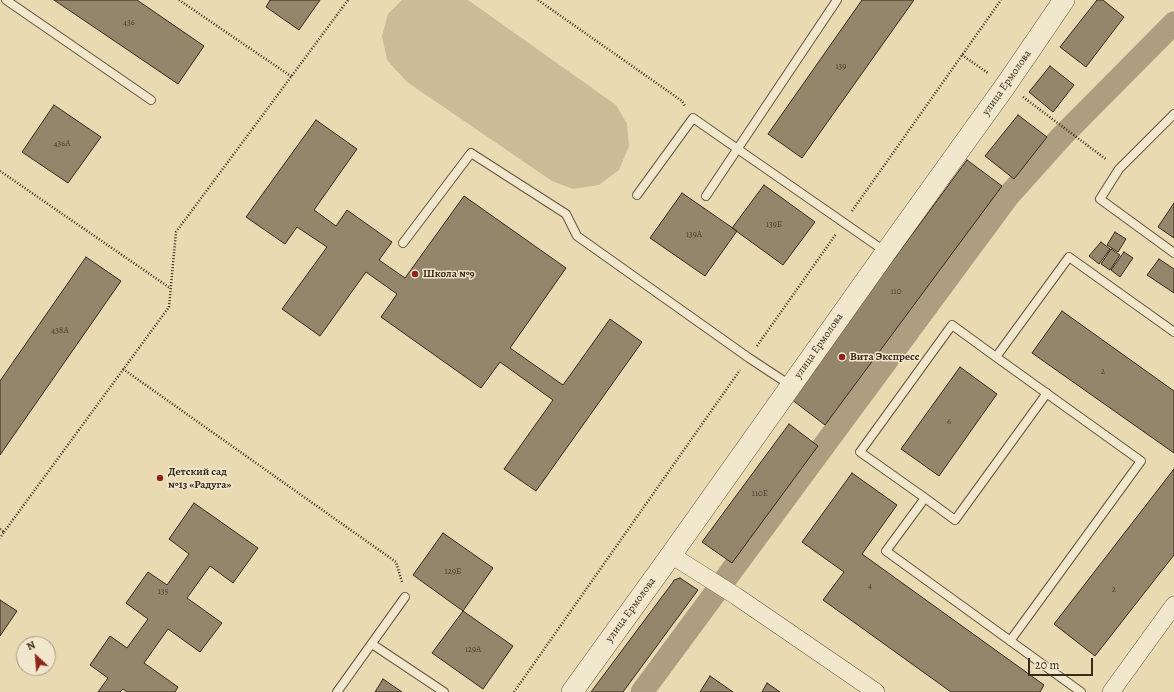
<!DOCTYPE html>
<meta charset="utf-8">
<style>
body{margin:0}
#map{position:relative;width:1174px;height:692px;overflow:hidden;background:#e9dab1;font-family:Alegreya,serif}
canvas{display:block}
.north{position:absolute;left:16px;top:636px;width:40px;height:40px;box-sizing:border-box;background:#f1e7cc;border:1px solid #a79b86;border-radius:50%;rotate:334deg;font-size:11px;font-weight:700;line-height:16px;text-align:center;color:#382a1d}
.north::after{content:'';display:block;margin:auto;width:14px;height:18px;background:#8f2418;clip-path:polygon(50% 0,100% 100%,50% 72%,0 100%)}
.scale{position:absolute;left:1028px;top:658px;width:65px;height:18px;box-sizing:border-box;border:2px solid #382a1d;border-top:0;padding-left:5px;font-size:12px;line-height:14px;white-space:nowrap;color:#382a1d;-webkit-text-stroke:3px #f1e7cc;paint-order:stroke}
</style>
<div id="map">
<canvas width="1174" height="692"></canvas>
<div class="north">N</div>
<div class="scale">20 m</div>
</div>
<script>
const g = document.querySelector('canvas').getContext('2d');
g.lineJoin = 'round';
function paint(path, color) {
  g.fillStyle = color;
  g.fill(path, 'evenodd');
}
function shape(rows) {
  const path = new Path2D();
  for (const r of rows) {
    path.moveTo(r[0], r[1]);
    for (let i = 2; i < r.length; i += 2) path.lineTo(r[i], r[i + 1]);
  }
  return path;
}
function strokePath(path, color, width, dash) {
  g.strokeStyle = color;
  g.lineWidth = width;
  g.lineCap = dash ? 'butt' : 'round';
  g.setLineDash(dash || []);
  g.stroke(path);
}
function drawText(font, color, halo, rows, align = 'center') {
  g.font = font + ' Alegreya,serif';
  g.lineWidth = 3;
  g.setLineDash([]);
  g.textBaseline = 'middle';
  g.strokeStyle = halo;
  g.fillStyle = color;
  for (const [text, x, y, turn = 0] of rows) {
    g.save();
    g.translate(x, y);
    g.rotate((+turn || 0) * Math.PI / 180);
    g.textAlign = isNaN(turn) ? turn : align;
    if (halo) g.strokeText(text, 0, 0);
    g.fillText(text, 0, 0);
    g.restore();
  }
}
const green = shape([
 [402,0,468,0,616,105,627,124,629,146,619,170,599,185,573,189,552,181,407,82,387,60,382,36,388,14]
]);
const canal = shape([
 [642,692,1009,195,1062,136,1174,23]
]);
const building = shape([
 [54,0,137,0,204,46,178,84,54,0],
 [270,0,320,0,299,30,266,7,270,0],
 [862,0,914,0,802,158,768,134,862,0],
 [1097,0,1103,0,1124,17,1086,67,1060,47,1097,0],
 [1050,66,1074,85,1053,112,1029,92,1050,66],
 [54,105,101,137,68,183,22,152,54,105],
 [1018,115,1047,137,1014,179,985,156,1018,115],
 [316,120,357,149,314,210,336,226,347,210,392,242,379,260,405,278,464,196,566,268,510,348,563,385,610,319,642,342,536,491,504,469,553,400,500,362,481,388,381,317,397,294,366,272,320,336,282,309,327,247,297,227,285,244,246,217,316,120],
 [967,160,1002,186,825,425,791,399,967,160],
 [764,185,815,222,783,265,732,228,764,185],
 [682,193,737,231,705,276,650,238,682,193],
 [1174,203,1174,238,1158,227,1174,203],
 [1115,232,1126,239,1118,252,1107,245,1115,232],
 [1101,242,1110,249,1099,264,1089,256,1101,242],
 [1111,249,1120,255,1110,270,1101,264,1111,249],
 [1124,252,1133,258,1120,277,1111,270,1124,252],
 [86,257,121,281,0,455,0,381,86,257],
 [1159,259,1174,269,1174,293,1147,275,1159,259],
 [1062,311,1174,391,1174,453,1032,353,1062,311],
 [960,367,997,394,939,476,901,449,960,367],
 [789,424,818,446,732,563,702,542,789,424],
 [1174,469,1174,555,1095,656,1054,624,1174,469],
 [852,473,897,505,862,554,1044,685,1040,692,951,692,823,600,844,572,802,542,852,473],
 [194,503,258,548,233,583,210,566,187,598,222,623,200,652,168,629,144,663,178,687,175,692,127,692,123,689,120,692,98,692,108,678,90,665,110,636,127,648,148,619,126,603,148,572,167,585,189,554,169,539,194,503],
 [443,533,493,568,463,611,413,575,443,533],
 [680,578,698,590,623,692,591,692,673,582,674,580,680,578],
 [0,600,17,611,0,636,0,600],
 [463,611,513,646,483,689,432,653,463,611],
 [710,676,733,692,700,692,710,676],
 [383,679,402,692,375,692,383,679],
 [767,683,780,692,762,692,767,683]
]);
const path = shape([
 [179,0,292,77],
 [538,0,682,101,685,106],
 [962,55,988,73],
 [1023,97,1107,160],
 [0,171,170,288],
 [852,211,1001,0],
 [757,346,836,234],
 [123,369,396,562,402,582],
 [0,529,4,532,0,538],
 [4,532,169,307,176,232,348,0],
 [514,692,740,370]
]);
const service = shape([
 [6,0,151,100],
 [1174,114,1119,169,1100,199,1174,253],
 [637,195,693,118,886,252],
 [706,196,837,0],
 [403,243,471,153,566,214,577,236,749,358,790,385],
 [996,357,952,325,860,452,925,498,886,551,1081,692],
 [925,498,955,520,1047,393],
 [1010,641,1141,461,996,357,1069,257,1174,332],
 [372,644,444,692],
 [337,692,405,597]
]);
const minor = shape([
 [671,555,736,596,876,692],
 [1111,692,1174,605]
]);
const tertiary = shape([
 [572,692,671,555,886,252,1006,85,1064,0]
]);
const markers = [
 [415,274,4,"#8f2418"],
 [842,357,4,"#8f2418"],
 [160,478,4,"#8f2418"]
];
const numberNames = [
 ["436",129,23],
 ["139",841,67],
 ["436А",62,144],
 ["139Б",774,225],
 ["139А",694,235],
 ["110",896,292],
 ["438А",60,331],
 ["2",1103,372],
 ["6",949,422],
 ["110Е",760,494],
 ["129Б",453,572],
 ["4",870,586],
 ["2",1114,590],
 ["135",163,592],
 ["129А",473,650]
];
const streetNames = [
 ["улица Ермолова",1007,83,-55],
 ["улица Ермолова",819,346,-55],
 ["улица Ермолова",631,610,-54]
];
const poiNames = [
 ["Школа №9",423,274],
 ["Вита Экспресс",850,357],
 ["Детский сад",168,472],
 ["№13 «Радуга»",168,485]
];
paint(green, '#cbbc98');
strokePath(canal, '#ad9e7f', 23);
paint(building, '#94866a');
strokePath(building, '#382a1d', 1);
strokePath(service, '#645642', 10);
strokePath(minor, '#645642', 18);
strokePath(tertiary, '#645642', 22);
strokePath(path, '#382a1d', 2.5, [1, 2]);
strokePath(service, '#f1e7cc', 8);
strokePath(minor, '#f1e7cc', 17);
strokePath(tertiary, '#f1e7cc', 21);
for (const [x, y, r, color] of markers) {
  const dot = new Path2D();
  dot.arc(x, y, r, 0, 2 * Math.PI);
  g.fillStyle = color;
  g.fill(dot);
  strokePath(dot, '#f1e7cc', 1.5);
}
drawText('9px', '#4f4130', null, numberNames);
drawText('11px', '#382a1d', '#f1e7cc', streetNames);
drawText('bold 11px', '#382a1d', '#f1e7cc', poiNames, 'left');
</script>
